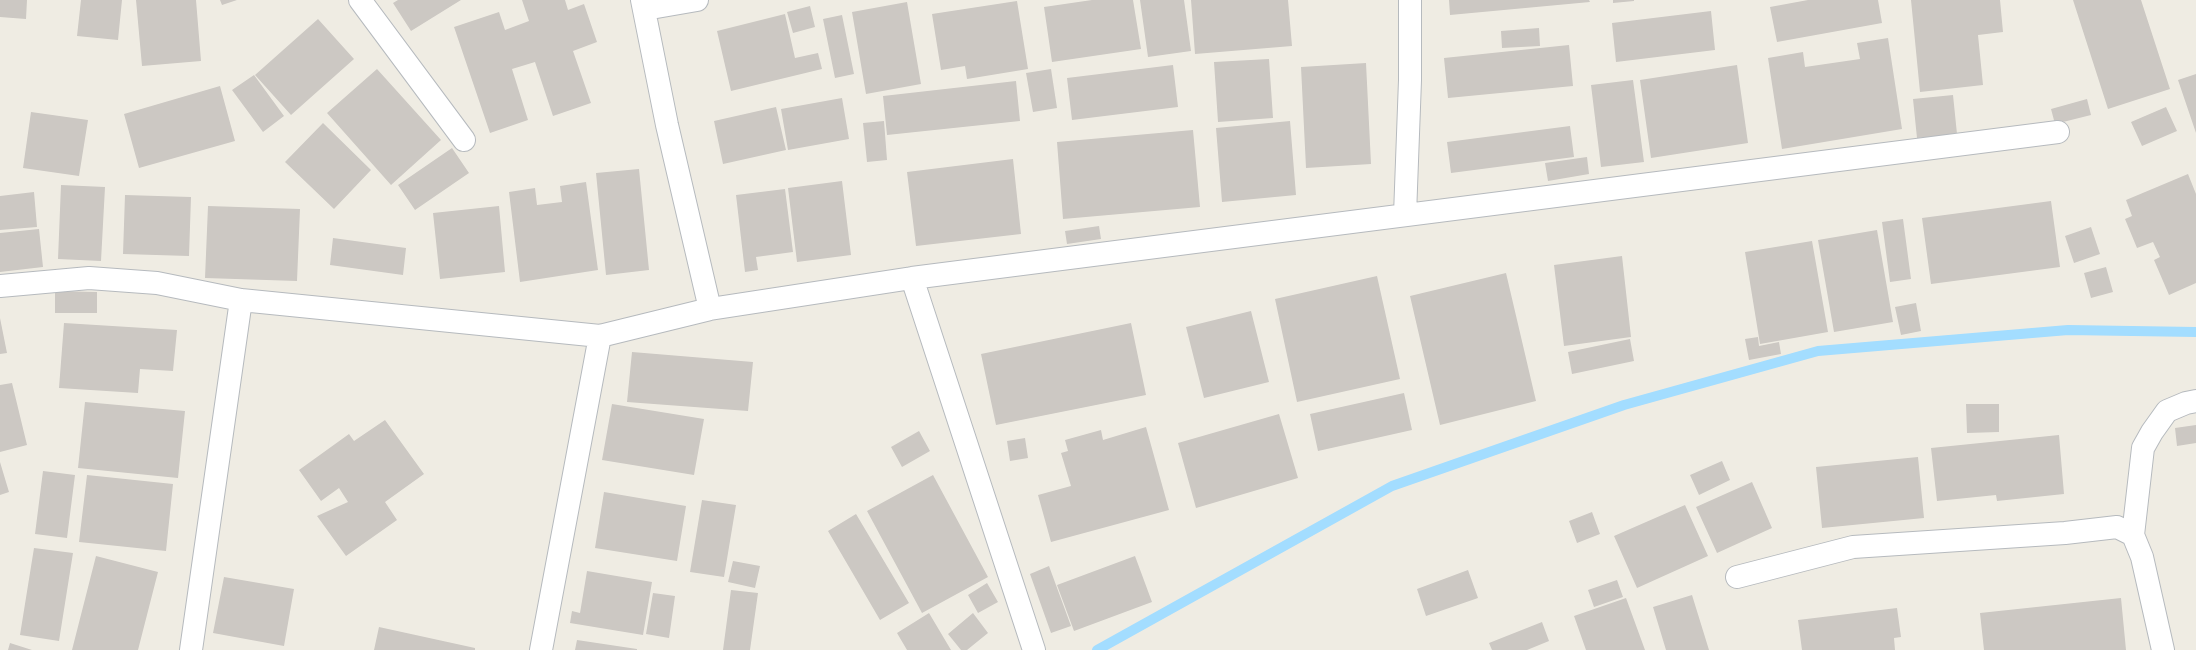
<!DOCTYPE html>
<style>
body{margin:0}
canvas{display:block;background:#efece3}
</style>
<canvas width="2196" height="650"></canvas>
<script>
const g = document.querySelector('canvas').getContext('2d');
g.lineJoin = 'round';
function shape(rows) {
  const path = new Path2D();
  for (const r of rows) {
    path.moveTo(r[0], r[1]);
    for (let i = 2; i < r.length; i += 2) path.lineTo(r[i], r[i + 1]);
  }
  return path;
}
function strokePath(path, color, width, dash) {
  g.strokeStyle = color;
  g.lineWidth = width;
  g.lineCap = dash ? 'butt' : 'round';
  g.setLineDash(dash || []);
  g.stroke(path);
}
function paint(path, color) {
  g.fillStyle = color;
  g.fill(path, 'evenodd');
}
const stream = shape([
 [1097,650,1392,486,1624,405,1818,351,2068,330,2196,332]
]);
const building = shape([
 [0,0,27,0,26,19,0,17],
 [81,0,122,0,118,40,77,36],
 [136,0,196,0,201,61,142,66],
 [220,0,237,0,222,5],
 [398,0,461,0,411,31,393,3],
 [522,0,565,0,568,10,584,4,597,42,573,51,591,103,553,116,535,62,512,69,528,120,490,133,454,27,499,12,505,30,529,21],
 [1092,0,1133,0,1141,49,1052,62,1044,7],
 [1140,0,1184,0,1191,51,1148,57],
 [1191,0,1288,0,1292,46,1195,54],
 [1449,0,1589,0,1590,2,1450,15],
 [1613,0,1634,0,1634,1,1613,3],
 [1808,0,1878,0,1882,23,1777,42,1770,7],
 [1911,0,2000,0,2003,32,1978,35,1983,85,1920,92],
 [2073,0,2141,0,2170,89,2108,109],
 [1017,1,1028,69,967,79,965,66,941,70,932,14],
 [907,2,921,84,866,94,852,12],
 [810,6,815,27,793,33,787,12],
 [1711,11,1715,50,1616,62,1612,23],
 [785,14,795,58,818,53,822,69,731,91,717,31],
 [842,15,854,74,835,78,823,19],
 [318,19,354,59,291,115,255,75],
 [1539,28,1540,46,1502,48,1501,31],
 [1888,38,1902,129,1782,149,1768,58,1803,52,1805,67,1860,59,1857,43],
 [1569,45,1573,86,1448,98,1444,58],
 [1269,59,1273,118,1218,122,1214,62],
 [1366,63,1371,164,1306,168,1301,67],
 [1173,65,1178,107,1072,120,1067,78],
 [1737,65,1748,143,1651,158,1640,80],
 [377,69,441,140,391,185,327,113],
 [1051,69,1057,108,1033,112,1026,73],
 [2196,74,2196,133,2178,80],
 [254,75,284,116,263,132,232,90],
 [1633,80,1644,162,1601,167,1591,85],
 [1016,81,1020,121,887,135,883,96],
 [220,86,235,141,139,168,124,114],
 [1953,95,1957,134,1917,138,1913,99],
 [842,98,849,139,788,150,781,109],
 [2087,99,2091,115,2055,124,2051,109],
 [776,107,786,150,723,164,714,121],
 [2166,107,2177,131,2142,146,2131,122],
 [31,112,88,120,79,176,23,168],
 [884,121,887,160,867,162,863,123],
 [1290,121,1296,195,1222,202,1216,128],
 [323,123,371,170,334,209,285,162],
 [1570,126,1574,157,1451,173,1447,142],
 [1193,130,1200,207,1063,219,1057,142],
 [452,148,469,173,415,210,398,185],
 [1587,157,1589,174,1548,181,1545,163],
 [1013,159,1021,234,916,246,907,172],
 [639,169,649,270,606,275,596,173],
 [2188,174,2196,194,2196,283,2169,295,2154,260,2160,257,2153,242,2137,248,2125,219,2132,216,2126,200],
 [842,181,851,255,797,262,788,188],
 [586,182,598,270,520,282,509,192,535,188,537,205,562,202,560,186],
 [61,185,105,187,101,261,58,259],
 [785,189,793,252,756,257,758,270,745,272,736,195],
 [34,192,37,227,0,230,0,196],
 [125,195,191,197,189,256,123,254],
 [2051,201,2060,267,1931,284,1922,218],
 [208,206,300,209,297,281,205,278],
 [499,206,505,272,440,279,433,213],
 [1903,219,1911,279,1890,282,1882,222],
 [1099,226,1101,239,1067,244,1065,231],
 [2091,227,2100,254,2074,263,2065,236],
 [39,229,43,267,0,272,0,233],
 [1877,230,1893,322,1834,332,1818,240],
 [333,238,406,248,403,275,330,265],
 [1812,241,1828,332,1760,344,1745,252],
 [1622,256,1631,337,1564,346,1554,265],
 [2106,267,2113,292,2091,298,2084,273],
 [1506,273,1536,401,1440,425,1410,296],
 [1377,276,1400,379,1297,402,1275,299],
 [55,291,97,292,97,313,55,313],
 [1916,303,1921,331,1901,335,1895,307],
 [1251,311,1269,382,1204,398,1186,327],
 [0,318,7,353,0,354],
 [64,323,177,330,173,371,140,369,138,393,59,388],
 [1131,323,1146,395,996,425,981,354],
 [1758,337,1759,346,1779,342,1781,354,1749,360,1745,339],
 [1630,339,1634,361,1572,374,1568,352],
 [632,352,753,362,748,411,627,402],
 [12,383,27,445,0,452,0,385],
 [1404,393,1412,430,1318,451,1310,414],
 [85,402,185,411,178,478,78,468],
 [612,404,704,419,694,475,602,460],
 [1966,404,1999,404,1999,432,1967,433],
 [1279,414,1298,478,1196,508,1178,443],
 [385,420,424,474,385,502,397,520,346,556,317,516,348,502,339,488,321,501,299,470,349,434,354,441],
 [2196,425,2196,443,2177,446,2175,428],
 [1146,427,1169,510,1051,542,1038,495,1071,486,1061,453,1068,451,1065,440,1101,430,1103,440],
 [919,431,930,451,902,467,891,447],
 [2059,435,2064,494,1997,501,1996,495,1937,501,1931,448],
 [1025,438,1028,458,1010,461,1007,441],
 [1918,457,1924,518,1822,528,1816,467],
 [1722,461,1730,480,1699,495,1690,475],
 [0,462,9,492,0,495],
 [43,471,75,475,67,538,35,534],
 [87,475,173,484,166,551,79,542],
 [933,475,988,577,922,613,867,511],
 [1752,482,1772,528,1717,553,1696,507],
 [604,492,686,506,677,561,595,548],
 [702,500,736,505,724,577,690,572],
 [1685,505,1708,556,1637,588,1614,536],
 [1592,512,1600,534,1577,543,1569,521],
 [856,514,909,603,880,620,828,531],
 [34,548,73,553,59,641,20,635],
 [96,556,158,572,138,650,72,650],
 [1135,556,1152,602,1074,631,1057,585],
 [733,561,760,566,755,588,728,582],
 [1049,566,1071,626,1051,633,1030,574],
 [1468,570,1478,598,1426,616,1417,589],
 [587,571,652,582,643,635,570,623,572,611,580,613],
 [224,577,294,589,284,646,213,633],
 [1617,580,1623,597,1594,607,1588,590],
 [987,583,998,602,978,613,968,595],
 [731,590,758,593,750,650,723,650],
 [653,593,675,596,669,638,646,634],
 [1692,595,1709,650,1666,650,1653,607],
 [1626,598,1645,650,1586,650,1574,616],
 [2121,598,2126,650,1984,650,1980,613],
 [1897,608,1901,637,1894,638,1895,650,1802,650,1798,620],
 [929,613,951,650,907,650,897,633],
 [973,613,988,633,967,650,961,650,948,634],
 [1542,622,1549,641,1527,650,1492,650,1489,643],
 [379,627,475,648,475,650,374,650],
 [577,640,637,649,637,650,575,650],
 [10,643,32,650,8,650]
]);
const minor = shape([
 [360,0,464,140],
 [642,0,667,125,710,309],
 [645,9,697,0],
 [1405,215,1410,80,1410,0],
 [912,278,1034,650],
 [0,286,89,278,157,283,241,300,600,336,710,309,912,278,2058,132],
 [2133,535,2143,448,2152,432,2167,411,2186,403,2196,401],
 [1737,577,1853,547,2065,533,2117,527,2133,535,2142,557,2163,650],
 [191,650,241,300],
 [541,650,600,336]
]);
strokePath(stream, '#a3ddff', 10);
paint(building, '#ccc8c3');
strokePath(minor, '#b6babe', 24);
strokePath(minor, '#fff', 22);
</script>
